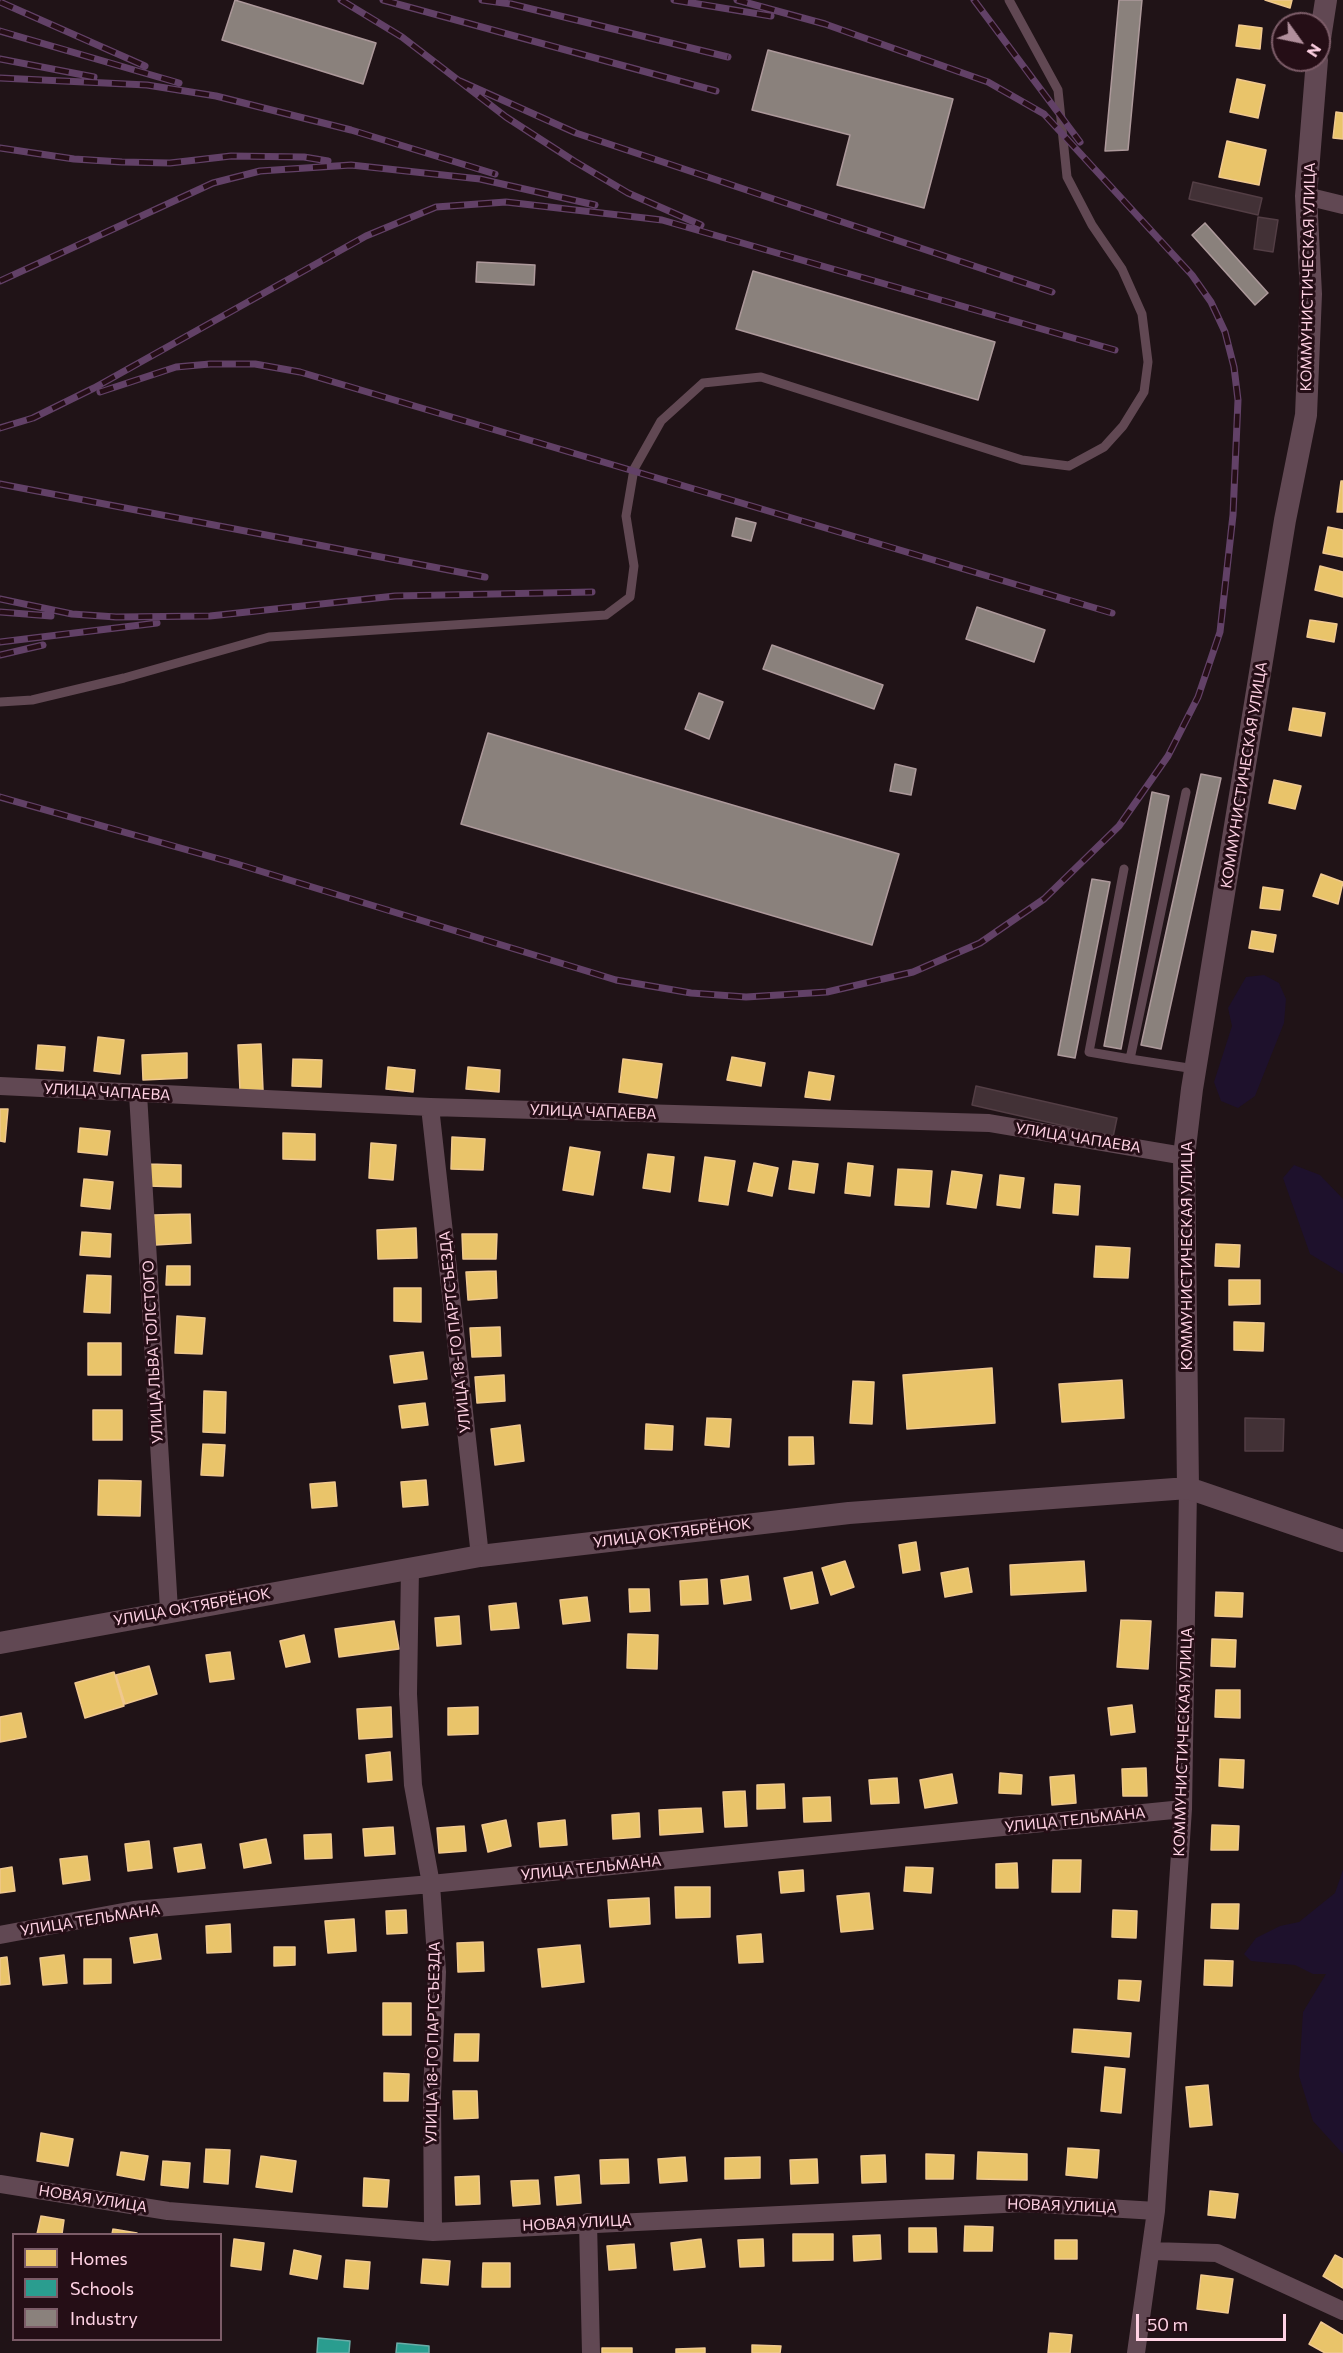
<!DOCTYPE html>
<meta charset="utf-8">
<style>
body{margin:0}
#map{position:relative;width:1343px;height:2353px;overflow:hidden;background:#201317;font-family:Commissioner,sans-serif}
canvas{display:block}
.legend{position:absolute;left:12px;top:2233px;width:210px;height:108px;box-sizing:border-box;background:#250e16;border:2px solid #7c5c68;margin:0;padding:8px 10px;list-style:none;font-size:18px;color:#ffd2e4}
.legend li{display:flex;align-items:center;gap:12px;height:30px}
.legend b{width:30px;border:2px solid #7c5c68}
.north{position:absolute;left:1271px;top:12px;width:60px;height:60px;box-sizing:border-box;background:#250e16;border:2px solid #7c5c68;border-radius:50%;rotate:123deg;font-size:16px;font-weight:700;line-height:24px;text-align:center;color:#ffd2e4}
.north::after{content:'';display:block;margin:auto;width:21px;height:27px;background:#b18f9c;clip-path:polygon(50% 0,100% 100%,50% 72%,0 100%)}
.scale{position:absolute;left:1136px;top:2314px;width:150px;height:27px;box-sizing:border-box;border:3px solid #ffd2e4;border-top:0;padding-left:8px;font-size:18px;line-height:21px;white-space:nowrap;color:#ffd2e4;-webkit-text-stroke:4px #250e16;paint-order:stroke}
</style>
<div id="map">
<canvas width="1343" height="2353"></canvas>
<ul class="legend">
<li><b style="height:16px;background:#e9c46a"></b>Homes</li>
<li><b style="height:16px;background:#2a9d8f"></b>Schools</li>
<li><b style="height:16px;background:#8a817c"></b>Industry</li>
</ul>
<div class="north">N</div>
<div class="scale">50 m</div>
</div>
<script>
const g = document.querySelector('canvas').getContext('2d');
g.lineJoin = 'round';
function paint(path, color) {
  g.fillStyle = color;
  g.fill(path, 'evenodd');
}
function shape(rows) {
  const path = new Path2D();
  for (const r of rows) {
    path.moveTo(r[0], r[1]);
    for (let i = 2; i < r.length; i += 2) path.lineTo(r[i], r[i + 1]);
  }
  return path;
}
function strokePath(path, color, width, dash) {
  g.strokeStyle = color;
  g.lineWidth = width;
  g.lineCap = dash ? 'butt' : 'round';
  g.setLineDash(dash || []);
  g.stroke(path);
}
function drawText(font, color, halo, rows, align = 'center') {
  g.font = font + ' Commissioner,sans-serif';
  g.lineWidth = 6;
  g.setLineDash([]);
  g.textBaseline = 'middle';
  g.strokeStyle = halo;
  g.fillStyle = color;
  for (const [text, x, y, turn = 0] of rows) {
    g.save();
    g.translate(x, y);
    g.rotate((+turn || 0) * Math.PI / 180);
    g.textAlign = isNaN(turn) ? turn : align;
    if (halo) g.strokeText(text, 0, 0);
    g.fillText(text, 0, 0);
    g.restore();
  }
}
const green = shape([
 [1264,975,1279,983,1286,999,1284,1023,1255,1096,1238,1108,1221,1101,1214,1082,1232,1026,1228,1008,1246,977],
 [1294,1165,1320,1175,1343,1199,1343,1274,1310,1254,1283,1178],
 [1343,1870,1343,2154,1313,2121,1299,2076,1303,2012,1326,1974,1313,1974,1295,1965,1251,1961,1244,1954,1256,1938,1280,1926,1299,1922,1335,1893]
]);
const homes = shape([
 [1265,0,1292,0,1290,8,1265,0],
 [1239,25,1262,28,1260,49,1236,46,1239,25],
 [1237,79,1265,85,1258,118,1230,112,1237,79],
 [1336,112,1343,113,1343,139,1333,138,1336,112],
 [1227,141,1266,150,1259,185,1219,177,1227,141],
 [1341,481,1343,481,1343,512,1337,512,1341,481],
 [1328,527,1343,530,1343,557,1323,553,1328,527],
 [1320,566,1343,572,1343,597,1315,590,1320,566],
 [1310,620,1337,624,1334,642,1307,637,1310,620],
 [1293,708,1325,713,1321,736,1289,730,1293,708],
 [1274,780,1301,786,1295,809,1269,803,1274,780],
 [1321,874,1343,882,1338,904,1313,896,1321,874],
 [1263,887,1283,890,1280,910,1260,908,1263,887],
 [1252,931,1276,935,1273,952,1249,948,1252,931],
 [98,1037,124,1040,120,1074,94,1071,98,1037],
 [261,1044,263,1090,240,1091,238,1045,261,1044],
 [38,1045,65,1047,63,1071,36,1069,38,1045],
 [187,1053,187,1078,143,1080,142,1055,187,1053],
 [732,1057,765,1063,761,1086,727,1080,732,1057],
 [293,1059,322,1060,321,1087,292,1086,293,1059],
 [623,1059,662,1064,657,1098,619,1092,623,1059],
 [388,1067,415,1070,413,1092,386,1089,388,1067],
 [468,1067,500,1070,499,1092,466,1089,468,1067],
 [809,1072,834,1076,830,1100,805,1097,809,1072],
 [0,1109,8,1109,5,1142,0,1141,0,1109],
 [80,1128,110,1131,107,1155,78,1152,80,1128],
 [283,1133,315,1134,315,1160,283,1159,283,1133],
 [452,1137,485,1139,483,1170,451,1169,452,1137],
 [371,1143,396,1145,393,1180,369,1178,371,1143],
 [570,1147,600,1152,593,1195,563,1190,570,1147],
 [648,1154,674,1157,670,1192,643,1188,648,1154],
 [705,1157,735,1161,728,1205,699,1201,705,1157],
 [793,1161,818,1164,814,1193,789,1189,793,1161],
 [754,1163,778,1168,772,1196,748,1191,754,1163],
 [848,1163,873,1166,870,1196,845,1193,848,1163],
 [149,1164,181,1165,181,1187,148,1186,149,1164],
 [898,1169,932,1171,929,1207,895,1205,898,1169],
 [952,1171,982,1175,976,1208,947,1204,952,1171],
 [1000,1175,1024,1178,1020,1208,997,1205,1000,1175],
 [84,1179,113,1182,110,1209,81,1206,84,1179],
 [1055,1184,1080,1186,1078,1215,1053,1213,1055,1184],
 [190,1214,191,1243,155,1245,154,1215,190,1214],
 [416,1228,417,1258,378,1259,377,1230,416,1228],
 [82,1232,111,1234,110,1257,80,1255,82,1232],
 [462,1234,497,1234,496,1259,463,1259,462,1234],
 [1216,1244,1240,1245,1239,1267,1215,1266,1216,1244],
 [1096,1246,1130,1248,1128,1278,1094,1277,1096,1246],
 [167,1266,190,1266,190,1285,166,1285,167,1266],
 [496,1271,497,1298,468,1300,466,1272,496,1271],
 [87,1275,111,1276,110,1313,84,1312,87,1275],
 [1229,1280,1260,1280,1260,1304,1229,1305,1229,1280],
 [394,1288,421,1288,421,1322,394,1321,394,1288],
 [177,1316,205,1318,202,1354,175,1353,177,1316],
 [1234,1322,1264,1323,1263,1351,1234,1350,1234,1322],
 [500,1327,501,1356,472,1357,470,1328,500,1327],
 [88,1343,121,1343,121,1375,88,1375,88,1343],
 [423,1352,427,1379,394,1383,390,1356,423,1352],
 [992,1368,995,1423,907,1429,903,1375,992,1368],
 [504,1375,505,1401,477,1403,475,1377,504,1375],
 [1122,1380,1124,1418,1062,1422,1059,1384,1122,1380],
 [853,1381,874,1382,872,1424,850,1423,853,1381],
 [204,1391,226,1392,225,1433,203,1432,204,1391],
 [425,1403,428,1425,402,1428,399,1406,425,1403],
 [93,1410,122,1410,122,1440,93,1440,93,1410],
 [707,1418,731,1419,729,1447,705,1445,707,1418],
 [646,1424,673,1426,672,1450,645,1449,646,1424],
 [520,1425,524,1461,495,1465,491,1429,520,1425],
 [789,1437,813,1437,814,1464,789,1465,789,1437],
 [203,1444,225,1445,223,1476,201,1475,203,1444],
 [99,1480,141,1481,140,1516,98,1515,99,1480],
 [426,1480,428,1505,403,1507,401,1482,426,1480],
 [335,1482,337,1506,312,1508,310,1484,335,1482],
 [916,1542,920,1570,903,1573,899,1545,916,1542],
 [845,1561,854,1587,831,1595,822,1568,845,1561],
 [1084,1561,1086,1591,1011,1595,1010,1565,1084,1561],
 [968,1568,972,1592,945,1597,941,1573,968,1568],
 [812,1572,818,1603,791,1609,784,1578,812,1572],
 [748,1576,751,1600,724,1604,721,1580,748,1576],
 [707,1579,708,1604,681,1605,680,1581,707,1579],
 [629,1589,649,1589,650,1611,630,1612,629,1589],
 [1216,1592,1243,1593,1242,1617,1215,1616,1216,1592],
 [587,1597,590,1621,563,1624,560,1600,587,1597],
 [516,1603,519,1628,491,1630,489,1606,516,1603],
 [459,1616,461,1644,437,1646,435,1618,459,1616],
 [1121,1620,1151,1621,1148,1669,1117,1667,1121,1620],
 [394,1621,399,1649,339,1657,335,1629,394,1621],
 [628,1634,658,1635,657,1669,627,1668,628,1634],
 [304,1635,310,1662,286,1667,280,1641,304,1635],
 [1212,1639,1236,1640,1235,1667,1211,1666,1212,1639],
 [230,1652,234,1679,210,1682,206,1655,230,1652],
 [149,1666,157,1694,125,1704,116,1675,149,1666],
 [114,1672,124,1706,85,1718,75,1683,114,1672],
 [1216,1690,1240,1690,1240,1718,1215,1717,1216,1690],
 [1132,1705,1135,1732,1111,1735,1108,1708,1132,1705],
 [391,1707,392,1737,359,1739,357,1709,391,1707],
 [478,1707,478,1734,448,1735,448,1708,478,1707],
 [21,1713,26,1737,0,1742,0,1717,21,1713],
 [390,1752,392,1780,368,1782,366,1755,390,1752],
 [1220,1759,1244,1760,1243,1788,1219,1786,1220,1759],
 [1146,1768,1147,1796,1123,1796,1122,1769,1146,1768],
 [1000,1773,1022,1775,1021,1794,999,1793,1000,1773],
 [952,1774,957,1803,925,1808,920,1780,952,1774],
 [1074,1775,1076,1803,1052,1805,1050,1777,1074,1775],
 [897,1778,899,1803,871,1804,869,1780,897,1778],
 [784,1784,785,1808,757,1809,757,1785,784,1784],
 [745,1791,747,1826,725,1827,723,1792,745,1791],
 [830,1797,831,1821,804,1822,803,1798,830,1797],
 [701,1808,703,1832,660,1835,659,1810,701,1808],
 [639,1813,640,1837,613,1839,612,1815,639,1813],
 [506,1820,511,1846,488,1852,482,1825,506,1820],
 [565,1820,567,1845,540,1847,538,1823,565,1820],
 [1212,1825,1239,1826,1238,1850,1211,1850,1212,1825],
 [464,1826,466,1851,439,1853,437,1828,464,1826],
 [393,1827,395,1854,365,1856,363,1829,393,1827],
 [331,1834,332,1858,305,1859,304,1835,331,1834],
 [266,1839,271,1863,244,1868,240,1844,266,1839],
 [149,1841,152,1868,128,1871,125,1844,149,1841],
 [201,1844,205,1868,178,1872,174,1848,201,1844],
 [87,1856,90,1880,63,1884,60,1859,87,1856],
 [1053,1860,1081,1860,1080,1892,1052,1892,1053,1860],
 [1017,1863,1018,1888,996,1888,996,1864,1017,1863],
 [12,1867,15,1891,0,1893,0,1869,12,1867],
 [906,1867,933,1868,931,1893,904,1891,906,1867],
 [803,1870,804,1891,781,1893,779,1872,803,1870],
 [675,1887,710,1887,710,1917,676,1918,675,1887],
 [869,1893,873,1929,841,1932,837,1896,869,1893],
 [649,1898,650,1924,610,1927,608,1900,649,1898],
 [1212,1904,1239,1904,1238,1929,1211,1928,1212,1904],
 [406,1910,407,1933,387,1934,386,1911,406,1910],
 [1113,1910,1137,1911,1136,1938,1112,1937,1113,1910],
 [354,1919,356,1951,328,1953,325,1921,354,1919],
 [230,1924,231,1952,207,1953,206,1926,230,1924],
 [157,1934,161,1959,134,1963,130,1938,157,1934],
 [761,1934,763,1962,739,1963,737,1936,761,1934],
 [483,1942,484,1971,458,1972,457,1943,483,1942],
 [580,1945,584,1982,542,1987,538,1949,580,1945],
 [274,1947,295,1947,295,1965,274,1966,274,1947],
 [64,1955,67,1983,43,1985,40,1958,64,1955],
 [7,1957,10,1984,0,1985,0,1958,7,1957],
 [84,1959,111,1959,111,1983,84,1984,84,1959],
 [1205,1960,1233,1961,1232,1986,1204,1985,1205,1960],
 [1119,1980,1141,1981,1139,2001,1118,1999,1119,1980],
 [383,2003,411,2003,411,2035,383,2035,383,2003],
 [1074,2029,1131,2033,1129,2057,1072,2052,1074,2029],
 [455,2034,479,2034,478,2061,454,2061,455,2034],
 [1105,2067,1125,2069,1121,2113,1101,2111,1105,2067],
 [384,2073,409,2074,408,2101,384,2101,384,2073],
 [1208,2085,1212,2125,1190,2127,1186,2087,1208,2085],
 [453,2091,477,2091,478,2118,454,2119,453,2091],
 [41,2133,73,2139,68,2166,37,2161,41,2133],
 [1068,2148,1099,2150,1097,2178,1066,2175,1068,2148],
 [206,2149,230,2150,228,2184,204,2182,206,2149],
 [121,2152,148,2156,144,2180,117,2175,121,2152],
 [978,2152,1027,2154,1027,2180,977,2179,978,2152],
 [926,2154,954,2155,953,2179,926,2179,926,2154],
 [885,2155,886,2182,862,2183,861,2156,885,2155],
 [261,2156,296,2161,292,2192,256,2187,261,2156],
 [685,2157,687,2181,660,2183,658,2159,685,2157],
 [760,2157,760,2178,725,2179,725,2158,760,2157],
 [628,2159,629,2183,601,2184,600,2160,628,2159],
 [817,2159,818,2183,791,2184,790,2160,817,2159],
 [163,2161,190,2163,188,2188,161,2185,163,2161],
 [579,2175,581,2203,557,2205,555,2177,579,2175],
 [479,2176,480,2204,456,2205,455,2177,479,2176],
 [364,2178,389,2180,387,2207,363,2206,364,2178],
 [538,2180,540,2204,513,2206,511,2181,538,2180],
 [1210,2191,1238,2194,1235,2218,1208,2215,1210,2191],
 [41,2216,64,2220,62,2234,37,2234,41,2216],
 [965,2226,993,2227,992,2251,964,2251,965,2226],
 [909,2228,936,2228,937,2252,909,2252,909,2228],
 [113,2229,137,2233,136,2234,112,2234,113,2229],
 [793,2234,833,2234,833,2260,793,2261,793,2234],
 [880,2235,881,2259,854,2261,853,2236,880,2235],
 [234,2239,264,2243,261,2270,231,2266,234,2239],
 [701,2239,705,2267,674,2270,671,2243,701,2239],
 [763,2239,764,2266,740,2267,738,2240,763,2239],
 [1055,2240,1077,2240,1077,2259,1055,2259,1055,2240],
 [634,2244,636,2268,609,2270,607,2246,634,2244],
 [294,2250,321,2256,317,2279,290,2274,294,2250],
 [1335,2255,1343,2259,1343,2288,1323,2276,1335,2255],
 [423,2259,450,2261,448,2285,421,2283,423,2259],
 [346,2260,370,2262,368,2289,344,2287,346,2260],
 [483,2263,510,2263,510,2287,482,2287,483,2263],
 [1201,2275,1233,2279,1228,2313,1197,2309,1201,2275],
 [1321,2322,1343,2335,1343,2353,1325,2353,1309,2344,1321,2322],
 [1050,2333,1072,2335,1070,2353,1048,2353,1050,2333],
 [752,2345,781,2346,780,2353,752,2353,752,2345],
 [602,2348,632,2348,632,2353,602,2353,602,2348],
 [705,2348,705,2353,676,2353,676,2349,705,2348]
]);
const schools = shape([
 [318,2338,350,2341,349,2353,317,2353,318,2338],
 [397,2343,429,2346,429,2353,396,2353,397,2343]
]);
const industry = shape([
 [235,0,376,43,363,84,222,40,235,0],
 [1119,0,1142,0,1128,150,1105,151,1119,0],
 [768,50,953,99,924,208,837,185,850,135,752,110,768,50],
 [1205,223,1268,293,1255,305,1192,235,1205,223],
 [477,262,535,265,534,285,476,282,477,262],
 [753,271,995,342,978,400,736,329,753,271],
 [736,518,756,523,751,541,732,536,736,518],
 [977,607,1045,630,1034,662,966,639,977,607],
 [772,645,883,685,874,709,763,669,772,645],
 [699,693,723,702,709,739,685,729,699,693],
 [488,733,899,854,872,945,461,824,488,733],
 [895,764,916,769,911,795,890,791,895,764],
 [1201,774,1221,778,1161,1049,1141,1045,1201,774],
 [1152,792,1169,796,1121,1049,1104,1046,1152,792],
 [1092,879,1110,882,1075,1058,1058,1055,1092,879]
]);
const building = shape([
 [1193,182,1262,198,1258,215,1189,199,1193,182],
 [1258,217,1278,220,1273,252,1254,249,1258,217],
 [976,1086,1117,1118,1113,1137,972,1105,976,1086],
 [1245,1418,1284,1419,1283,1451,1245,1451,1245,1418]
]);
const service = shape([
 [0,702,32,700,124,678,269,637,606,615,630,597,634,566,626,516,634,469,661,421,703,383,761,377,1022,460,1069,466,1104,447,1123,426,1144,392,1148,362,1142,314,1122,269,1092,225,1067,177,1058,90,1009,0],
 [1186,792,1130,1059,1195,1069],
 [1124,869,1089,1052,1130,1059]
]);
const minor = shape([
 [1306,196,1343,205],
 [0,1086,430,1107,989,1123,1184,1156],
 [138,1094,169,1610],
 [430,1107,480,1556],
 [410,1568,408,1694,413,1785,431,1884,437,1972,432,2095,433,2232],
 [0,1935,134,1910,431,1884,1183,1809],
 [0,2184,168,2211,433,2232,1024,2203,1156,2211],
 [588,2222,591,2353],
 [1152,2251,1217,2253,1343,2311],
 [1136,2353,1156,2211,1183,1809,1188,1488]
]);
const tertiary = shape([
 [1319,45,1326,0],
 [1188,1488,1184,1156,1192,1089,1285,520,1306,415,1311,294,1306,196,1317,60],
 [0,1643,480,1556,849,1513,1188,1488,1343,1541]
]);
const rail = shape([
 [341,0,402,37,506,117,574,161,628,193,701,225],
 [383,0,716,91],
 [482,0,511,4,728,57],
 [674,0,771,16],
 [974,0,1080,142],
 [0,2,145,66],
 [0,31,179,83],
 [0,59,94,77],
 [0,78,147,85,216,96,351,130,495,174],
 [460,81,576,133,1052,292],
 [0,148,74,159,122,162,170,163,231,156,304,157,328,161],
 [0,281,213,183,260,171,351,165,480,179,595,205],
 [100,392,176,367,210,364,255,364,300,372,1112,613],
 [0,428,33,418,94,388,366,236,436,207,506,202,662,220,1115,350],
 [0,484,485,577],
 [0,599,72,614,116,617,210,616,395,596,592,592],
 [0,612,51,616],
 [0,642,157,623],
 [0,655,43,645],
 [0,797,237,864,616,980,691,993,746,997,827,992,913,972,980,943,1044,899,1119,826,1168,756,1198,697,1220,632,1233,515,1238,400,1234,367,1225,332,1211,302,1192,275,1044,114,988,82,825,24,737,0]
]);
const streetNames = [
 ["КОММУНИСТИЧЕСКАЯ УЛИЦА",1308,277,-89],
 ["КОММУНИСТИЧЕСКАЯ УЛИЦА",1244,775,-81],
 ["УЛИЦА ЧАПАЕВА",107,1092,3],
 ["УЛИЦА ЧАПАЕВА",593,1112,2],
 ["УЛИЦА ЧАПАЕВА",1078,1138,9],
 ["КОММУНИСТИЧЕСКАЯ УЛИЦА",1187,1256,-90],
 ["УЛИЦА 18-ГО ПАРТСЪЕЗДА",455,1332,-96],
 ["УЛИЦА ЛЬВА ТОЛСТОГО",153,1352,-93],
 ["УЛИЦА ОКТЯБРЁНОК",672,1533,-7],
 ["УЛИЦА ОКТЯБРЁНОК",192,1607,-10],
 ["КОММУНИСТИЧЕСКАЯ УЛИЦА",1183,1742,-88],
 ["УЛИЦА ТЕЛЬМАНА",1075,1820,-6],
 ["УЛИЦА ТЕЛЬМАНА",591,1868,-6],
 ["УЛИЦА ТЕЛЬМАНА",90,1920,-9],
 ["УЛИЦА 18-ГО ПАРТСЪЕЗДА",433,2043,-89],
 ["НОВАЯ УЛИЦА",93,2199,9],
 ["НОВАЯ УЛИЦА",1062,2206,2],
 ["НОВАЯ УЛИЦА",577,2223,-3]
];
paint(green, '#1e112c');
paint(homes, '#e9c46a');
strokePath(homes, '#f0c88f', 1.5);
paint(schools, '#2a9d8f');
strokePath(schools, '#6aada8', 1.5);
paint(industry, '#8a817c');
strokePath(industry, '#ad999b', 1.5);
paint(building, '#423136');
strokePath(building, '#533e45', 1.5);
strokePath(service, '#614853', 9);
strokePath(minor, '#614853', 18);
strokePath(tertiary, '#614853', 22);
strokePath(rail, '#624167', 7);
strokePath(rail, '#250e16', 4.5, [14]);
drawText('15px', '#ffd2e4', '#250e16', streetNames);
</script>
